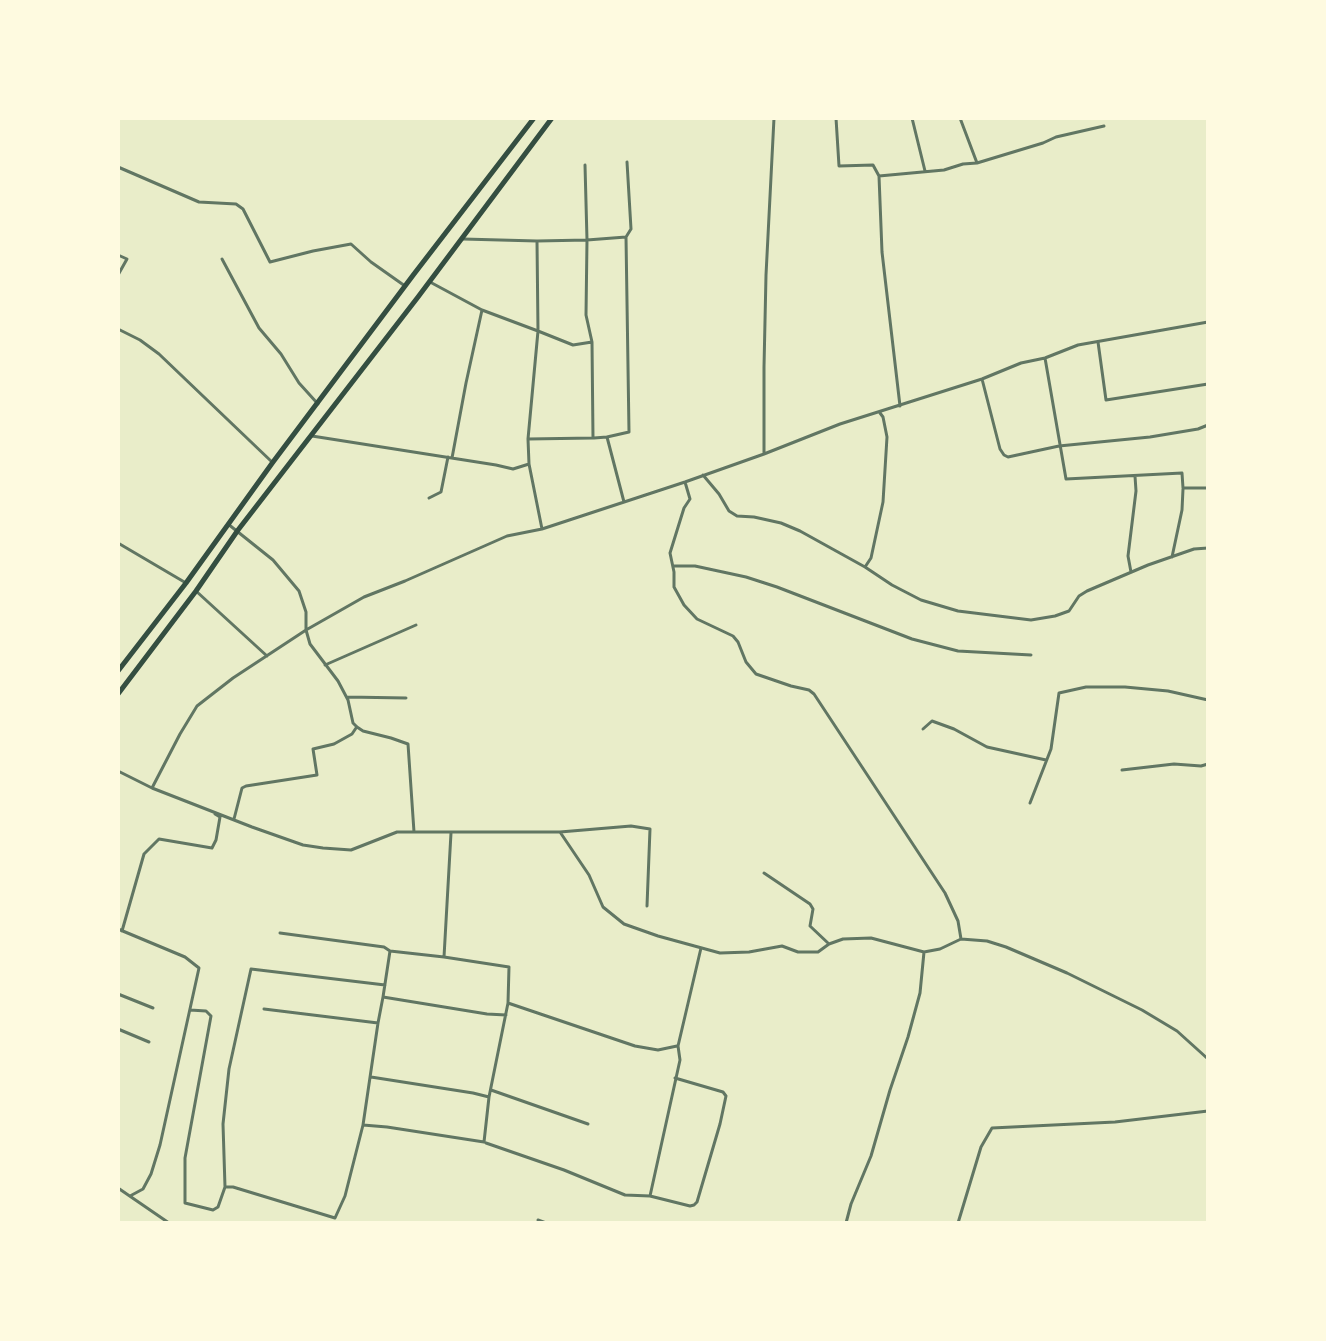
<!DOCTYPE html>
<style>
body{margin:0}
#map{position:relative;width:1326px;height:1341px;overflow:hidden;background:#e9edc9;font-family:Rubik,sans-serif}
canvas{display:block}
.frame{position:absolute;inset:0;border:120px solid #fefae0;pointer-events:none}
</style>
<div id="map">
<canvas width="1326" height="1341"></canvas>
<div class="frame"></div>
</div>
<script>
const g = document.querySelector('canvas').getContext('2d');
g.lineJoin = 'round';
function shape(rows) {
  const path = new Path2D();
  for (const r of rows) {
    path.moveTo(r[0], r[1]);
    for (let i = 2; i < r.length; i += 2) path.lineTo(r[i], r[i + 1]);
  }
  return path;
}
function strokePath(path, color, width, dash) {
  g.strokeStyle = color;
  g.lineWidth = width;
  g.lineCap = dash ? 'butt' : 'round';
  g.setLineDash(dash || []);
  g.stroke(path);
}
const minor = shape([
 [836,118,839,166,873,165,879,176],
 [912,118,925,171],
 [960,118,977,163],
 [585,165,587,240,626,237,629,432,607,437],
 [118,167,199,202,236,204,243,209,270,262,313,251,351,244,371,262,405,286],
 [626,237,631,229,627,162],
 [463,239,537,241,538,331,573,345,592,342],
 [118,255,127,259,118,275],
 [222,259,259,328,281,354,299,383,318,404],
 [430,282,482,310,466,383,452,458],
 [482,310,538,331,528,439,529,464],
 [118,329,140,340,159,354,272,462],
 [1098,342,1106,400,1208,384],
 [1045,358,1066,479,1182,473,1183,488,1208,488],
 [982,379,1000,449,1004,455,1008,457,1059,446,1150,437,1198,429,1208,425],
 [900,406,882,252,879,176,944,170,963,164,977,163,1043,143,1056,137,1104,126],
 [312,436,496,465,513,469,529,464,542,529],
 [594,438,607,437,624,502],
 [528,439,593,438,592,342,586,315,587,240,537,241],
 [764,454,764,367,766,275,774,118],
 [703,475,719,494,729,511,737,516,754,517,781,523,800,531,865,567,892,585,921,600,958,611,1031,620,1055,616,1069,611,1079,596,1087,591,1148,565,1194,549,1208,548],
 [685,482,690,499,684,508,670,553,674,572,674,587,684,605,697,619,733,636,738,642,746,662,756,674,791,686,809,690,814,694,945,893,958,921,961,939],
 [429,498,441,492,448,457],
 [228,524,273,560,299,591,306,612,306,630,310,644,338,681,348,700,353,723,357,727,363,731,391,738,408,744,414,832],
 [118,543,186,583],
 [1172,557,1182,510,1183,489],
 [673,566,695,566,746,577,777,587,912,639,958,651,1031,655],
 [865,567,871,558,883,502,887,437,883,417,880,413],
 [1131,572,1128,556,1136,491,1135,476],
 [196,591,267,656],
 [325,665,416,625],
 [347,697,406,698],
 [923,729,932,721,954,729,987,747,1046,760],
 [1122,770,1174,764,1201,766,1208,764],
 [118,771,152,788,252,827,303,845,323,848,351,850,397,832,560,832,589,875,603,907,624,924,658,936,720,953,749,952,782,946,798,952,818,952,829,944,843,939,871,938,924,952,940,949,961,939,987,941,1006,947,1067,973,1142,1010,1177,1031,1208,1059],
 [152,788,180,734,197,706,233,678,306,630,364,597,405,581,507,536,542,529,685,482,764,454,840,424,982,379,1021,363,1045,358,1078,345,1208,322],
 [1030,803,1051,749,1059,693,1086,687,1125,687,1168,691,1208,700],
 [234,819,242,788,246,786,317,775,313,749,334,744,352,734,356,728],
 [560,832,631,826,650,829,647,906],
 [764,873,810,904,813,909,810,926,829,944],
 [118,929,185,957,199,968,160,1145,151,1174,143,1189,130,1196],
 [122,931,144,854,159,839,212,848,216,840,220,817,215,814],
 [280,933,384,947,390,951,383,997,487,1014,506,1015],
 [390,951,444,957],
 [118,994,153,1008],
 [508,1003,635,1046,658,1050,677,1046],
 [264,1009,378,1023,363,1125,387,1127,484,1142,489,1097,508,1003,509,967,444,957,451,833],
 [190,1010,206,1011,211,1016,185,1158,185,1203,213,1210,218,1207,225,1187,233,1187,335,1218,345,1196,363,1125],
 [378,1023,383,997],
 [118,1029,149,1042],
 [371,1077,473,1093,489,1097],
 [491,1090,588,1124],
 [486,1143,564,1170,625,1195,650,1196,690,1206,694,1205,697,1202,720,1124,726,1096,723,1092,675,1078],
 [225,1187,223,1124,229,1069,251,969,385,985],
 [118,1188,169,1223],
 [650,1196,680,1060,678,1046,701,948],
 [538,1220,546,1223],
 [846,1223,851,1204,871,1156,890,1090,908,1037,920,993,924,952],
 [958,1223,981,1147,992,1128,1115,1122,1208,1111]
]);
const trunk = shape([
 [118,671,186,583,273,462,414,274,534,118],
 [118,694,196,591,238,530,418,297,552,118]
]);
strokePath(minor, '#617663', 3);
strokePath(trunk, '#344e41', 5);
</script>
